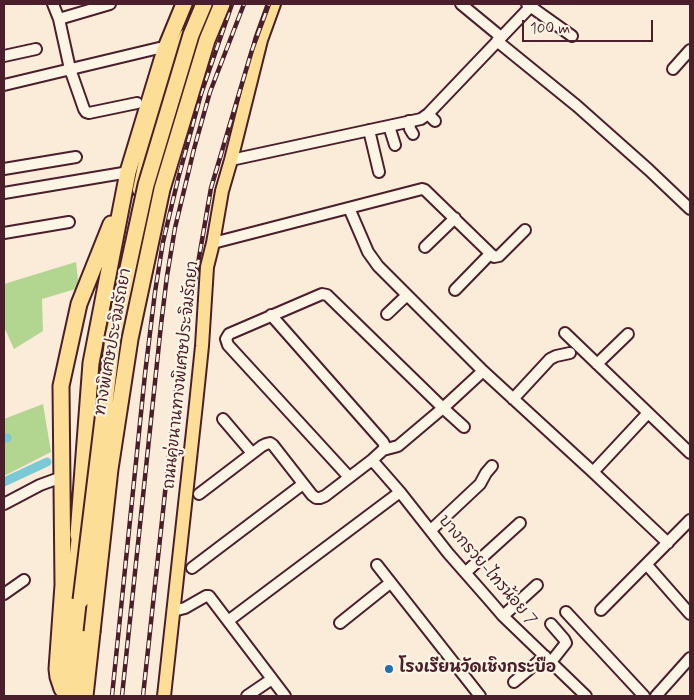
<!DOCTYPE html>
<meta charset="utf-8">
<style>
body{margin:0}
#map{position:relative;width:694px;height:700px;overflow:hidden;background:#fbebd9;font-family:Mynerve,sans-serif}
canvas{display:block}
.frame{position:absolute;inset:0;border:5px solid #4a1f2b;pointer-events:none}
.scale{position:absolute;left:522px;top:20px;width:131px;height:22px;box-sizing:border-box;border:2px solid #4a1f2b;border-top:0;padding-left:6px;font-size:15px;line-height:18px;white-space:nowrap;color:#4a1f2b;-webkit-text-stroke:4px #fcf5e5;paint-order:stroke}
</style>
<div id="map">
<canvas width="694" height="700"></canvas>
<div class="frame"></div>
<div class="scale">100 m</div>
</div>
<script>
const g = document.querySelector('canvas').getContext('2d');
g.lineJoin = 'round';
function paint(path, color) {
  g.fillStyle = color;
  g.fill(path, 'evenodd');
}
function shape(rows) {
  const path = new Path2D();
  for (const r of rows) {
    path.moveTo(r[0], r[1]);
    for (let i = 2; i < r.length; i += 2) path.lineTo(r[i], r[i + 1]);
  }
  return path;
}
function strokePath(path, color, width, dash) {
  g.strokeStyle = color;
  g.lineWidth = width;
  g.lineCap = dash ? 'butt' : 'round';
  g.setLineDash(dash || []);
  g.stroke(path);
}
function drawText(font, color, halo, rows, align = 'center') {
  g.font = font + ' Mynerve,"Playpen Sans Thai",sans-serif';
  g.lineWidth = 4.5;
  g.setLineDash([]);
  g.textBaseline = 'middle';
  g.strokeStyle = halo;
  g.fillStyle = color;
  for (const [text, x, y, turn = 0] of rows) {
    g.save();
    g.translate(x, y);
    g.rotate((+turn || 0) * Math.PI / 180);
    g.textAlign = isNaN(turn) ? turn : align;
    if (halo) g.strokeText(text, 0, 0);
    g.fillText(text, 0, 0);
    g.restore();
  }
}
const green = shape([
 [76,262,79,288,42,299,43,331,14,349,4,327,4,284],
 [43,404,51,452,4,476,4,419]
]);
const canal = shape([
 [4,438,7,438],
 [4,482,47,462]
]);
const minor = shape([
 [53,4,59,19,70,69,84,109,86,112,89,113,137,103],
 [461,4,501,37],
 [527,4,572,36],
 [59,19,110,4],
 [497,41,577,106,649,170,690,209],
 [4,56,36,49],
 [673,69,690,50],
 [4,85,159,48],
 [428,114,435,121],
 [409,121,410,129,413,134],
 [389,126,395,145],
 [369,130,379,172],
 [231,160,421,119,428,114,533,4],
 [4,169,76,157],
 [4,193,123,173],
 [349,208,368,252,378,266,483,371,593,472,668,543],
 [4,233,69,222],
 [213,243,422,189,425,190,494,257,499,256,525,230],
 [425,247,455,218],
 [455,290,490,254],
 [387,314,407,295],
 [565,333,690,453],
 [597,364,628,334],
 [513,399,550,359,556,356,570,353],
 [223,419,252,453],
 [464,427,443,408,483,371],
 [372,460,400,492,448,553,491,602,503,616,586,696],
 [593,472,648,413],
 [349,477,228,345,226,339,229,334,315,297,322,294,327,295,443,408,398,446,383,450],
 [199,494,262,446,266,444,270,443,273,445,312,495,316,498,320,498,325,496,372,460,383,450,385,446,383,442,271,315],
 [4,504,40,485,62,477],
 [431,530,480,484,486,473,492,466],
 [377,565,480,696],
 [647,565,690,614],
 [192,568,303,484],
 [466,572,520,523],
 [4,594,24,580],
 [601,610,690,520],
 [173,611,185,608,206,596,209,596,228,621],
 [566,612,644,696],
 [503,616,537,585],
 [340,623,390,583],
 [551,624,564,639,566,643,551,662],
 [514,682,545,656],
 [247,696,272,679],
 [285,696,228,621,400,492],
 [656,696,690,658]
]);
const major = shape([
 [139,190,149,142,178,51,186,35],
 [64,669,78,535,85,531],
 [164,696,196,404,202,346,207,267,213,243,222,191,231,160,261,40,274,4]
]);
const highway = shape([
 [78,535,91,363,128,172,165,50,184,4],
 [62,689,58,677,57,669,63,585,61,386,79,304,111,224],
 [70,696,81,600],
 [85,696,92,632]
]);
const rail = shape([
 [112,696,145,374,155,292,163,242,178,179,201,94,232,4],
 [122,696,161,325,167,276,175,228,194,149,210,92,244,4],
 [143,696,176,391,211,188,252,50,269,4]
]);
const highwayBridge = shape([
 [81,600,113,337,146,185,191,35,204,4],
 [92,632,110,469,130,339,162,189,207,40,222,4]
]);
const markers = [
 [389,669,5,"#1f6fb2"]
];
const streetNames = [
 ["ทางพิเศษประจิมรัถยา",114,342,-80],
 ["ถนนคู่ขนานทางพิเศษประจิมรัถยา",182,375,-84],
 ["บางกรวย-ไทรน้อย 7",487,571,49]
];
const poiNames = [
 ["โรงเรียนวัดเชิงกระบือ",399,669]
];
paint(green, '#b2d58f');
strokePath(canal, '#7acad6', 9);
strokePath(minor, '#4a1f2b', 14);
strokePath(major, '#4a1f2b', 16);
strokePath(highway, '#4a1f2b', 19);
strokePath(minor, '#fcf5e5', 10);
strokePath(major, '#fdde96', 12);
strokePath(highway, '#fdde96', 15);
strokePath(rail, '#4a1f2b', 4.5);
strokePath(rail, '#fcf5e5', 2.5, [8]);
strokePath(highwayBridge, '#4a1f2b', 19, []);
strokePath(highwayBridge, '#fdde96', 15);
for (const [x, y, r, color] of markers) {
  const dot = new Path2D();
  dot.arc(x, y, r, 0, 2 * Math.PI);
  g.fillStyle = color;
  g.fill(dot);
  strokePath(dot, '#fcf5e5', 2);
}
drawText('16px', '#4a1f2b', '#fcf5e5', streetNames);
drawText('bold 16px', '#4a1f2b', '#fcf5e5', poiNames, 'left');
</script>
